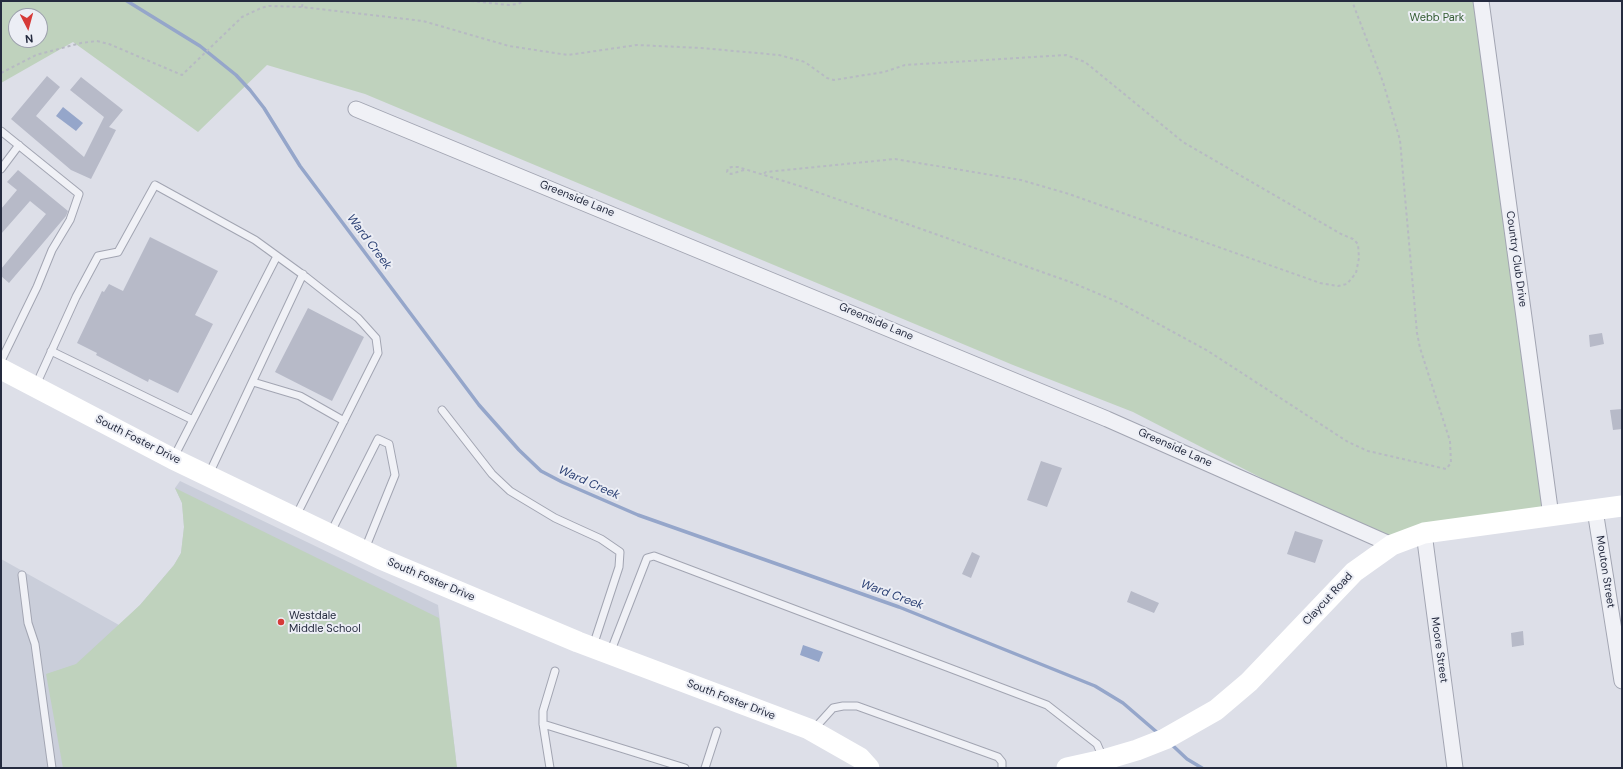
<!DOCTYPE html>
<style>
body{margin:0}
#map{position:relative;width:1623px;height:769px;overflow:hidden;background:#dddfe8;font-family:"DM Sans",sans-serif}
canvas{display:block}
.frame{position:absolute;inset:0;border:2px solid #252b3f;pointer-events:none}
.north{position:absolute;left:8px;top:8px;width:40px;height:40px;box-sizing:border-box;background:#eceef5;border:1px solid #9ca0ac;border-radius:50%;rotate:174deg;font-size:11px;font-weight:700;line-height:16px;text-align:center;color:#252b3f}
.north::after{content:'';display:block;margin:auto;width:14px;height:18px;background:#d63a38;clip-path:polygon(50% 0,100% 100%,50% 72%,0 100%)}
</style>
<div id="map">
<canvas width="1623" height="769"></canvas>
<div class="frame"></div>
<div class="north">N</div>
</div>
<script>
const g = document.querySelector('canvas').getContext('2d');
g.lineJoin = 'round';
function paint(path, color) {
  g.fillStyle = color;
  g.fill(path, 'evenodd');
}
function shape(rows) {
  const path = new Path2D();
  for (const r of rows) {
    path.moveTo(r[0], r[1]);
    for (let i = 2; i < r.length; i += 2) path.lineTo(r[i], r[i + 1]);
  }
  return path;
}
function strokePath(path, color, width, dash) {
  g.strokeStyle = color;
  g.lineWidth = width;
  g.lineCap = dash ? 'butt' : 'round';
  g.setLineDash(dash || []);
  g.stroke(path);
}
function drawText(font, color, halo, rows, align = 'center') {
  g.font = font + ' "DM Sans",sans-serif';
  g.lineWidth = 4;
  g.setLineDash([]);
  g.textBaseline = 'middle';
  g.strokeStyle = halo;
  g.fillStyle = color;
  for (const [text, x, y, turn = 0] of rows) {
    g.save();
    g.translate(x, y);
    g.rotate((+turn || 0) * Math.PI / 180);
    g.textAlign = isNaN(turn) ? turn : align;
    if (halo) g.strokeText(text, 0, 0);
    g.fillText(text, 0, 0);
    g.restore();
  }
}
const built = shape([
 [180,481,438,605,457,768,1,768,1,559,119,625,140,605,174,565,181,553,184,527,182,503,175,488]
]);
const green = shape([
 [1,1,1482,1,1551,516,1392,545,1133,412,1013,365,365,94,267,65,198,132,73,42,1,83],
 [16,16,40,16,40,40,16,40],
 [175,488,439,618,457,768,63,768,46,674,76,664,140,605,174,565,181,553,184,527,182,503]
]);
const water = shape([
 [63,107,83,123,76,131,56,116],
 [803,645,823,652,819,662,800,655]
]);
const stream = shape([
 [127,1,200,46,236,75,250,90,264,108,300,166,479,405,519,450,541,471,562,482,638,515,899,607,1095,686,1123,703,1159,734],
 [1170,743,1187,759,1202,768]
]);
const building = shape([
 [47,76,60,87,36,116,84,157,104,117,70,90,81,77,123,110,109,127,116,130,91,179,71,170,11,119],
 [18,170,68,211,66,216,9,283,1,276,1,269,46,214,30,201,1,234,1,209,17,190,7,182],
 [150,237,218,271,195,315,213,324,178,393,149,379,148,382,96,355,97,353,77,343,102,291,104,292,109,284,123,291],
 [308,308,364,337,332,401,275,372],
 [1602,333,1604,344,1590,347,1589,335],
 [1622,409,1622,429,1613,430,1610,410],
 [1041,461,1062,468,1047,507,1027,500],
 [1295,531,1323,540,1315,563,1287,554],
 [972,552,980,556,971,578,962,574],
 [1131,591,1159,603,1154,613,1127,602],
 [1523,631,1524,645,1512,647,1511,633]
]);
const path = shape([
 [471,1,509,5,518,4,524,1],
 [302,7,303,1],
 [1,73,36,55,81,43,97,41,109,44,182,75,242,17,261,8,269,6,302,7,423,21,509,46,568,55,637,45,701,48,779,55,805,62,827,78,834,80,884,72,905,65,1066,55,1085,62,1183,142,1341,234,1353,239,1358,244,1359,258,1356,273,1347,284,1338,286,1320,283,1069,194,1021,180,895,159,766,172,762,175],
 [744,170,731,174,727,172,728,168,732,167,738,167,803,187,1073,283,1120,303,1208,351,1348,442,1368,451,1446,469,1451,463,1450,441,1420,348,1417,333,1400,140,1383,82,1352,1]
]);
const lane = shape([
 [1,131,79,194,70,220,52,250,37,287,1,361],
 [1,169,19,145],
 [51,351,193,420],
 [253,382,300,396,344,421],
 [36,385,76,297,98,256,118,252,155,185,255,240,306,277,358,318,376,338,378,353,296,516],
 [442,410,492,474,510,491,555,518,601,539,620,552,619,567,593,646],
 [174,457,277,256],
 [209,474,303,274],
 [330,534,378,439,389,444,395,475,365,549],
 [22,575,28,623,35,644,52,768],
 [610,653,647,558,654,556,1047,705,1097,744,1103,758],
 [543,724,685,768],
 [814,729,833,708,843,706,857,706,998,757,1002,762,1002,768],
 [550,768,543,724,543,711,555,671],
 [705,768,717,731]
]);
const street = shape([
 [1481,1,1551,516],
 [356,109,1107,419,1392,545],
 [1595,510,1622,681],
 [1424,533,1455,768]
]);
const secondary = shape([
 [1,369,173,459,381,559,578,642,809,729,860,758,869,768],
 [1067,768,1103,760,1137,750,1165,739,1216,710,1249,682,1354,572,1392,545,1424,533,1622,506]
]);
const markers = [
 [281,622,4,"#d63a38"]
];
const parkNames = [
 ["Webb Park",1437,18]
];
const streetNames = [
 ["Greenside Lane",577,199,22],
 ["Country Club Drive",1516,259,82],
 ["Greenside Lane",876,322,23],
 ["South Foster Drive",138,440,27],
 ["Greenside Lane",1175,448,24],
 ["Mouton Street",1605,572,81],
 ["South Foster Drive",431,580,23],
 ["Claycut Road",1328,599,-47],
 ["Moore Street",1439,650,82],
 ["South Foster Drive",731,700,21]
];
const poiNames = [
 ["Westdale",289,616],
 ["Middle School",289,629]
];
const waterNames = [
 ["Ward Creek",369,242,53],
 ["Ward Creek",589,483,24],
 ["Ward Creek",892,595,20]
];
paint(built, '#caceda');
paint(green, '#bfd2bd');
paint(water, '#95a6ca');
strokePath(stream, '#95a6ca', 3.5);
paint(building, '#b7bac8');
strokePath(lane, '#a2a5b2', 9);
strokePath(street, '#a2a5b2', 17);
strokePath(path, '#b7bac3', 2, [3, 3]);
strokePath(lane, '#f0f1f6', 7);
strokePath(street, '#f0f1f6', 15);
strokePath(secondary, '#fff', 21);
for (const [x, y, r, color] of markers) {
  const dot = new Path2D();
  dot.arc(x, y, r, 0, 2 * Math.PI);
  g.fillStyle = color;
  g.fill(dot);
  strokePath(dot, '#eceef5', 1.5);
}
drawText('11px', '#335c32', '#eceef5', parkNames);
drawText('11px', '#252b3f', '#eceef5', streetNames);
drawText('11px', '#252b3f', '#eceef5', poiNames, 'left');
drawText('italic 12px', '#2d4275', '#eceef5', waterNames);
</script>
